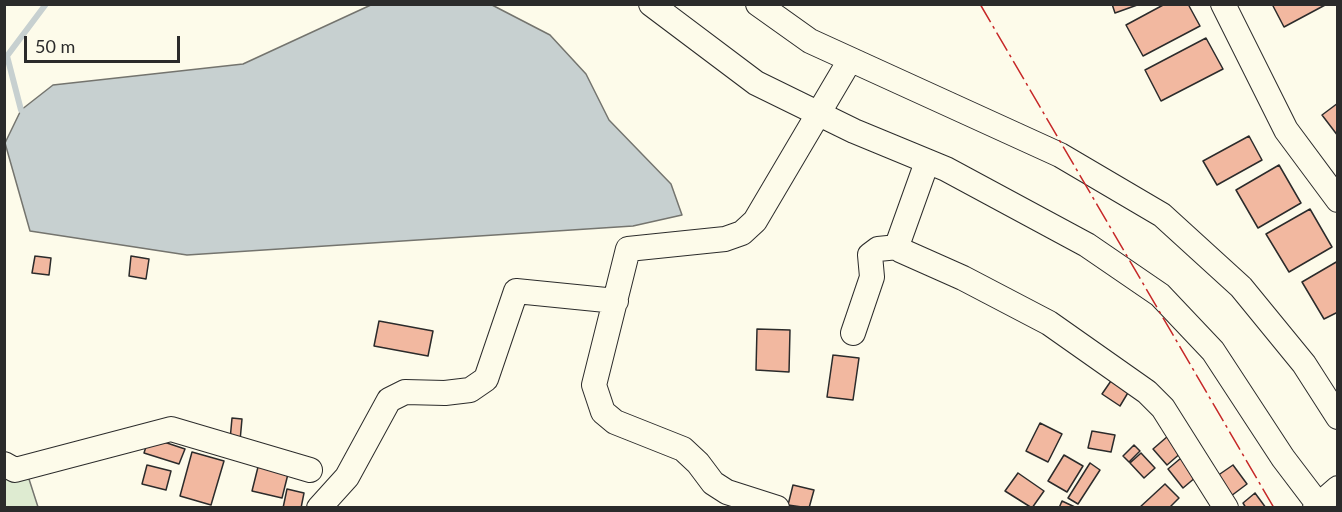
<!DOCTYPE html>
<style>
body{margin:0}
#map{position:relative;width:1342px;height:512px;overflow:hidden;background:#fdfbea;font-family:Lato,sans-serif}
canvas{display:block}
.frame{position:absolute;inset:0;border:6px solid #2b2b2b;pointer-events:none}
.scale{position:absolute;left:24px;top:36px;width:156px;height:27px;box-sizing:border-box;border:3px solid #2b2b2b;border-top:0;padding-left:8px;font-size:18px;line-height:21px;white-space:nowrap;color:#2b2b2b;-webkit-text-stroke:4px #fdfbea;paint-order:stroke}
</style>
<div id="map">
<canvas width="1342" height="512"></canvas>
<div class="frame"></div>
<div class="scale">50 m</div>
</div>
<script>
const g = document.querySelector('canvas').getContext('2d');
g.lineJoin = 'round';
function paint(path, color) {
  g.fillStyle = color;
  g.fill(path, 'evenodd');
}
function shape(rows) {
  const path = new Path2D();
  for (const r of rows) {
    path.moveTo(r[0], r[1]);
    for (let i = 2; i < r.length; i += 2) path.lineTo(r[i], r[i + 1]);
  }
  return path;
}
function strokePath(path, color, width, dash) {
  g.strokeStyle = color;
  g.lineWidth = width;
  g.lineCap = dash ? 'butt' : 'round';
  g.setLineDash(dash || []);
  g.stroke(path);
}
const green = shape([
 [5,470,28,476,38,507,5,508,5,470]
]);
const water = shape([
 [373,4,492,5,550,35,586,74,609,120,671,184,682,215,633,226,187,255,30,231,5,143,21,110,53,85,243,64,373,4]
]);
const stream = shape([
 [21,110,7,56,46,4]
]);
const building = shape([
 [1112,4,1140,4,1115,13,1112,4],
 [1165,4,1188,4,1200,26,1143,56,1126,25,1165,4],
 [1272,4,1327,4,1284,27,1272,4],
 [1206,38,1223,69,1161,101,1145,70,1206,38],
 [1338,103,1338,136,1322,115,1338,103],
 [1249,136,1262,160,1217,185,1203,161,1249,136],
 [1279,165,1301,203,1258,228,1236,190,1279,165],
 [1310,209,1332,247,1289,272,1266,234,1310,209],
 [35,256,51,258,49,275,32,273,35,256],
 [131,256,149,259,146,279,129,276,131,256],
 [1338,261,1338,312,1324,319,1302,282,1338,261],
 [379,321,433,331,428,356,374,346,379,321],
 [757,329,790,330,789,372,756,370,757,329],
 [833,355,859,358,853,400,827,397,833,355],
 [1115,375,1132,386,1120,406,1102,394,1115,375],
 [232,418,242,419,240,441,230,440,232,418],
 [1040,423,1062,434,1048,462,1026,451,1040,423],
 [1092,431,1115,435,1111,452,1088,448,1092,431],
 [1168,436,1182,452,1167,465,1153,449,1168,436],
 [149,437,185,449,179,464,144,453,149,437],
 [1134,445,1140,451,1129,462,1123,456,1134,445],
 [192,452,224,461,211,505,180,496,192,452],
 [1141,453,1155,468,1144,478,1130,463,1141,453],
 [1064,455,1083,466,1067,492,1048,481,1064,455],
 [1181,458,1196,477,1183,488,1168,469,1181,458],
 [259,463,289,470,282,498,252,491,259,463],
 [1090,463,1100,470,1078,504,1068,498,1090,463],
 [147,465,171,471,166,490,142,484,147,465],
 [1233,465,1247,484,1231,496,1217,476,1233,465],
 [1018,473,1044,491,1032,508,1005,491,1018,473],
 [1165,484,1179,498,1169,508,1139,508,1165,484],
 [793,485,814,490,809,508,788,505,793,485],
 [287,489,304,493,301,508,283,508,287,489],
 [1255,493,1266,508,1246,508,1243,503,1255,493],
 [1062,501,1077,508,1059,508,1062,501]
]);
const minor = shape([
 [651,4,756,83,854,131,946,169,1087,245,1160,295,1213,351,1283,458,1321,508],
 [758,4,810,41,1060,155,1162,215,1241,287,1304,364,1338,417],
 [1223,4,1286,130,1338,200],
 [927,162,898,243,900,250,963,278,1049,323,1147,392,1163,408,1226,508],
 [853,333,872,277,870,255,878,249,898,247],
 [4,464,15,470,171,429,310,470],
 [319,508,347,477,389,400,405,392,445,393,470,390,486,379,516,291,616,301],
 [777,508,727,492,713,483,698,463,683,449,615,422,603,412,594,385,628,249,725,239,742,233,755,221,850,60],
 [1315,508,1338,488]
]);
const power = shape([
 [980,4,1274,508]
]);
paint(green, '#deebd1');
strokePath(green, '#74746e', 1.5);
paint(water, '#c7d0d0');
strokePath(water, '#74746e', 1.5);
strokePath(stream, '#c7d0d0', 6);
paint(building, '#f2b8a0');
strokePath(building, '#2b2b2b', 1.5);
strokePath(minor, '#2b2b2b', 26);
strokePath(minor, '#fdfbea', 24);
strokePath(power, '#c62828', 1.5, [21, 4.5, 3, 4.5]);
</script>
